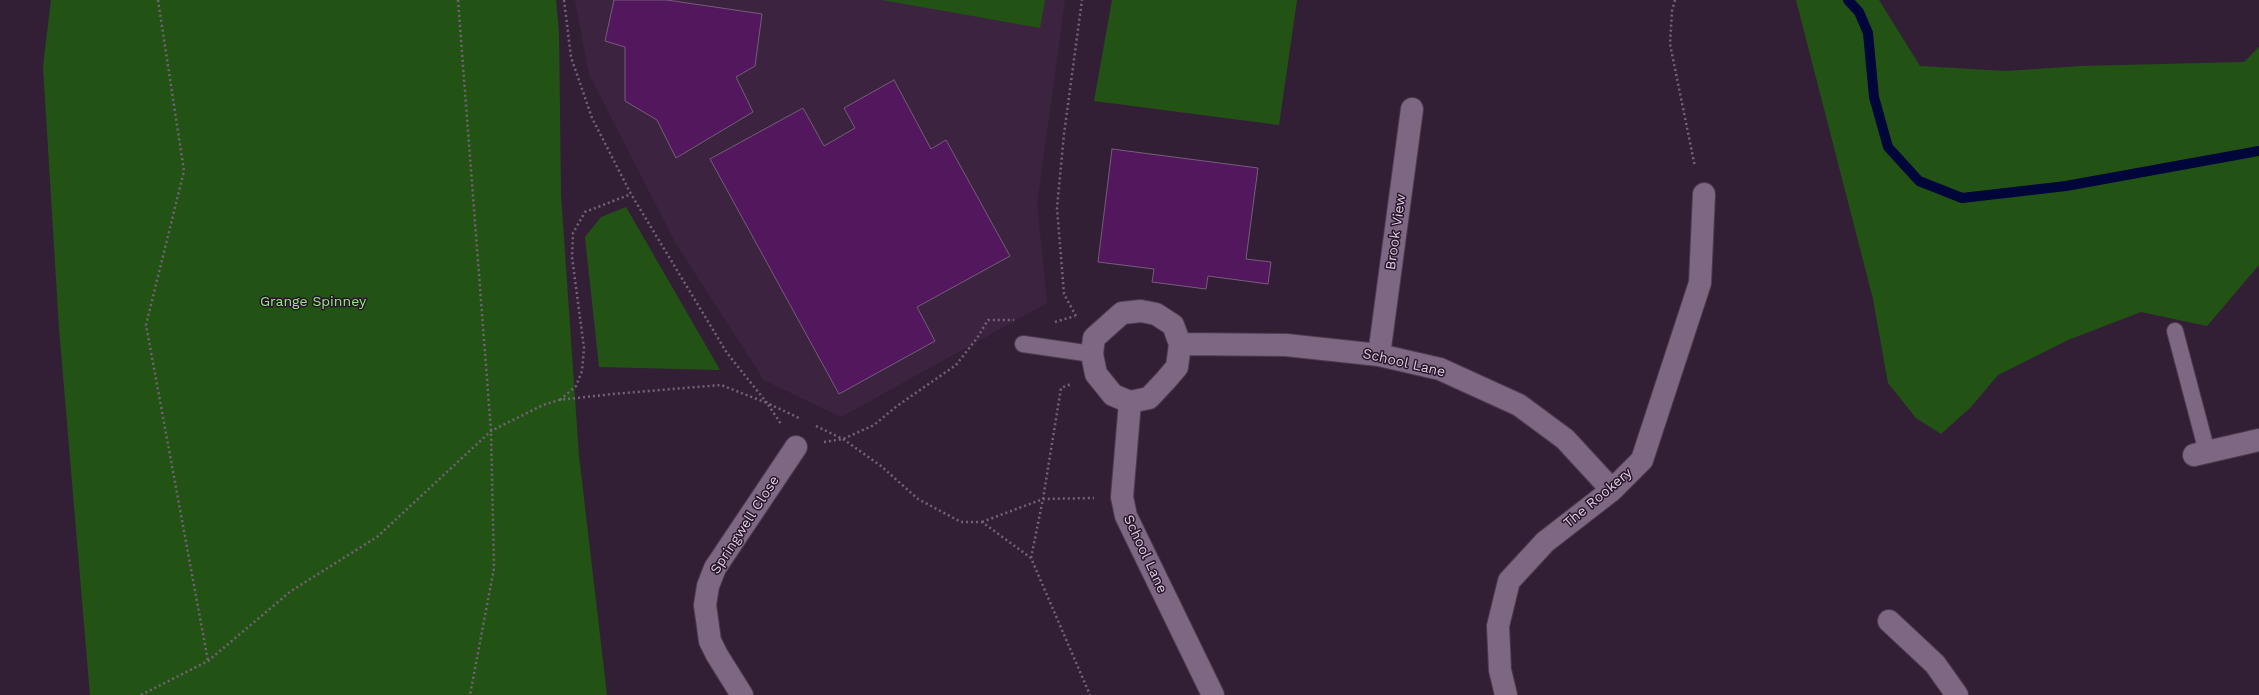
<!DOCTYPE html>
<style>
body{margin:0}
canvas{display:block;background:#321f36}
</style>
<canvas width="2259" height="695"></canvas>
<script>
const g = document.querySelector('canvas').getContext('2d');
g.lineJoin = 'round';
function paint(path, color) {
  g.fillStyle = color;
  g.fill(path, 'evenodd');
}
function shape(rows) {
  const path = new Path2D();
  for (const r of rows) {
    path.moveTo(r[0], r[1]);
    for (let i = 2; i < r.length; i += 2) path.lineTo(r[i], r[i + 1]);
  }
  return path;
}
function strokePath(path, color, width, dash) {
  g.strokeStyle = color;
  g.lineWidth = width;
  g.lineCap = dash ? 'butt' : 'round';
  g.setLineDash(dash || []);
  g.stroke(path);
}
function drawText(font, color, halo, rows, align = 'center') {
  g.font = font + ' "Work Sans",sans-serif';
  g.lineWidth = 3;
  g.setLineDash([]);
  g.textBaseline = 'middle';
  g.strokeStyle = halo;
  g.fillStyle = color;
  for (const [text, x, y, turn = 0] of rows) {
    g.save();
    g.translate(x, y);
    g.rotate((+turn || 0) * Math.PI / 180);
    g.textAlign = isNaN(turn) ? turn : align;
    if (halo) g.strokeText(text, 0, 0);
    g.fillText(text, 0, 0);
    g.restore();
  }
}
const built = shape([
 [575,0,1065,0,1037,204,1047,303,841,417,764,380,675,242,589,74]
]);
const green = shape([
 [51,0,556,0,559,33,561,195,579,456,607,695,90,695,59,328,43,66],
 [882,0,1045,0,1040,28],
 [1112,0,1297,0,1279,125,1094,101],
 [1796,0,1879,0,1920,66,2006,71,2081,66,2244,62,2259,47,2259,265,2207,326,2141,312,2068,340,1998,375,1971,407,1941,434,1916,418,1888,383,1873,299],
 [626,207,720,370,599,367,585,237,601,217]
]);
const stream = shape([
 [1848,0,1859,12,1868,33,1874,97,1888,147,1919,181,1962,198,2066,186,2259,151]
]);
const building = shape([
 [614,0,667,0,762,14,755,66,736,77,753,112,676,158,657,120,625,101,625,47,605,41,614,0],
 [894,80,931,149,946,140,1010,256,917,307,935,341,839,394,710,159,803,108,824,146,855,128,844,108,894,80],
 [1112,149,1258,168,1246,259,1271,262,1268,284,1208,276,1206,289,1152,282,1154,269,1098,262,1112,149]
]);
const path = shape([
 [158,0,184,171,146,325,208,661],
 [458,0,491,431,494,568,470,695],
 [564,0,571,57,592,118,631,194,727,353,767,403,801,419],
 [1675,0,1672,11,1670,44,1695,167],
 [1076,316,1064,294,1057,208,1064,134,1082,0],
 [1055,322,1075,316],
 [560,400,576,386,582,371,584,348,572,257,573,233,585,212,631,194],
 [816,426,843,439,881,466,918,499,961,522,982,522,1031,558,1090,695],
 [824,442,843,439,874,425,897,406,956,365,977,338,988,320,1014,320],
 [982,522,1043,499,1094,498],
 [1031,558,1043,499,1061,388,1071,384],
 [141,695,208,661,291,591,377,537,491,431,543,405,559,400,613,394,721,385,767,403,781,424]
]);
const service = shape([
 [2175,331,2207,452],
 [1023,344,1092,354]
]);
const minor = shape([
 [1141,311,1156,314,1173,325,1180,344,1177,367,1165,381,1149,398,1130,402,1113,395,1096,374,1092,354,1094,338,1122,313,1141,311],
 [1180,344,1286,345,1379,355,1440,369,1519,405,1565,439,1612,490],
 [1379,355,1412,109],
 [1130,402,1122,497,1126,516,1213,695],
 [2194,455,2259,440],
 [1889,621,1935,664,1957,695],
 [742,695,717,655,710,641,705,605,708,586,715,568,796,447],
 [1506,695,1500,670,1498,626,1509,581,1545,542,1612,490,1642,460,1700,283,1704,194]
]);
const streetNames = [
 ["Brook View",1396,232,-82],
 ["School Lane",1404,363,13],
 ["The Rookery",1598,498,-40],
 ["Springwell Close",745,525,-57],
 ["School Lane",1145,554,65]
];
const parkNames = [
 ["Grange Spinney",313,302]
];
paint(built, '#3c2441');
paint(green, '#225314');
strokePath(stream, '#00053a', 10);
paint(building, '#52175d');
strokePath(building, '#745d78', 1);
strokePath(service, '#4c3c4f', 18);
strokePath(minor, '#4c3c4f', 24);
strokePath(path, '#746377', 2.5, [2, 3]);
strokePath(service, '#7e6783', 16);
strokePath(minor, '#7e6783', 22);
drawText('14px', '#dccfde', '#28152c', streetNames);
drawText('14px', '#98e983', '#28152c', parkNames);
</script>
